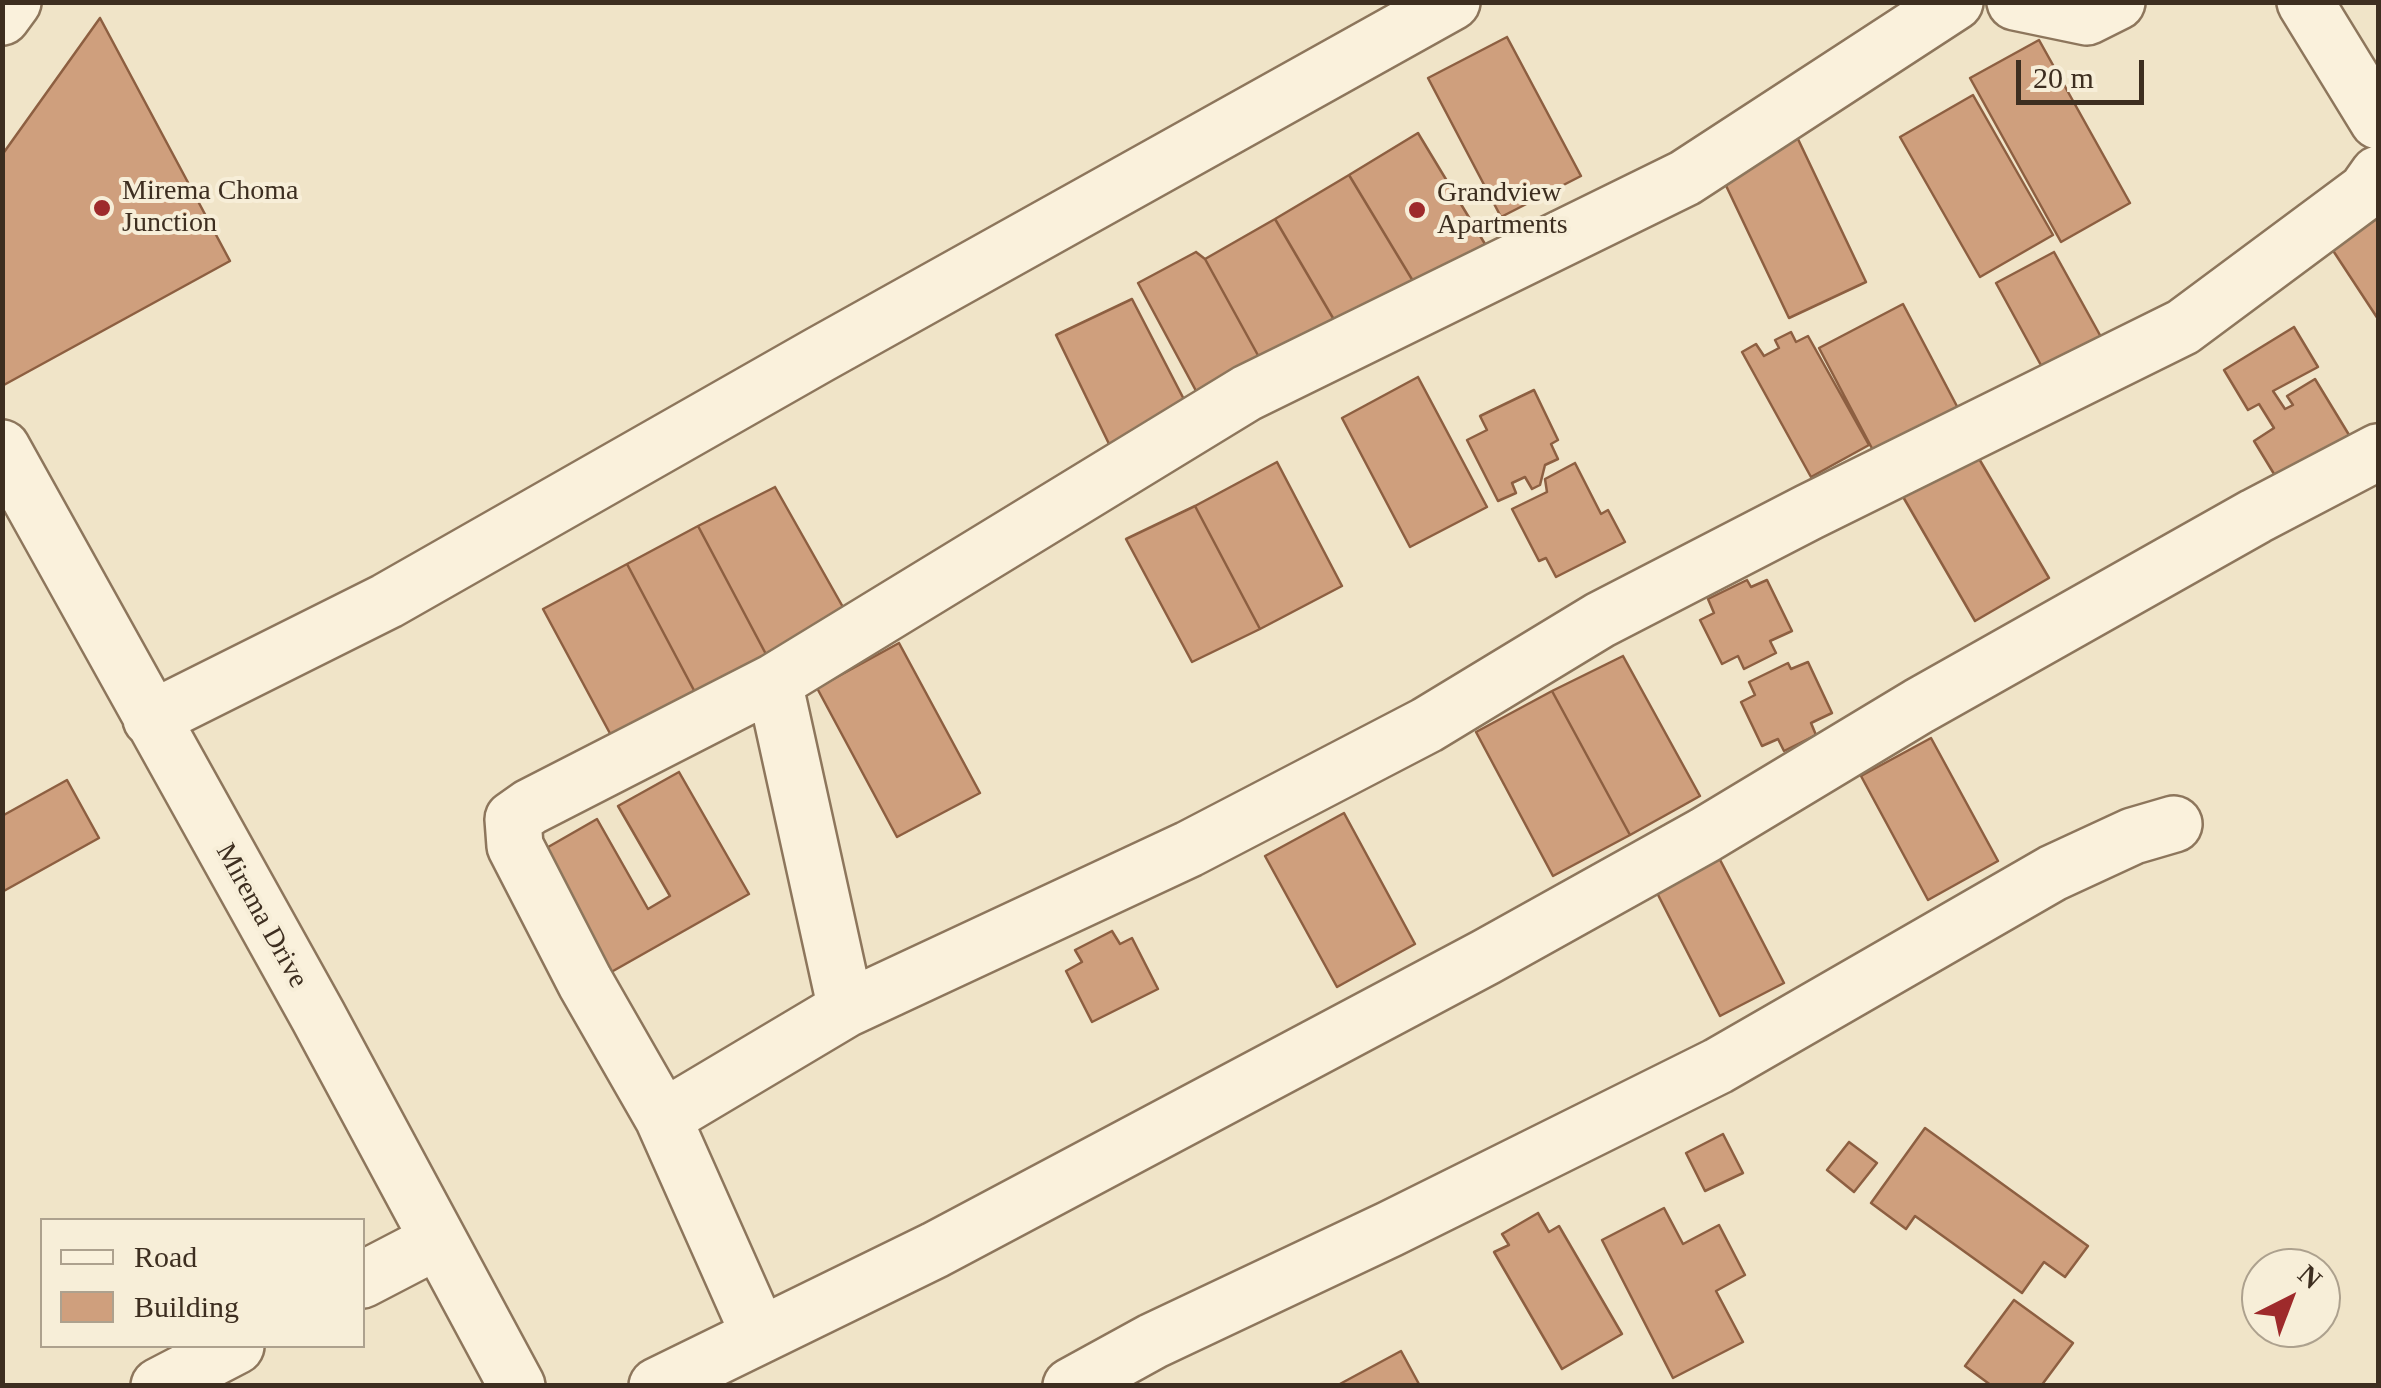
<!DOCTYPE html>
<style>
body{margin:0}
#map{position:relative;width:2381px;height:1388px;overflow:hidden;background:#f0e4c8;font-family:"Times New Roman",serif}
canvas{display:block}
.frame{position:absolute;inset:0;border:5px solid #3d2e20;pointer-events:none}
.legend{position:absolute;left:40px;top:1218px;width:325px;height:130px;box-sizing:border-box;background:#f7eed8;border:2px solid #ada18e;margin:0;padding:12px 18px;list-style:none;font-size:30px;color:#3d2e20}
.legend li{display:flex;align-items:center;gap:20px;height:50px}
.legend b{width:50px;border:2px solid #ada18e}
.north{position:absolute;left:2241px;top:1248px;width:100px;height:100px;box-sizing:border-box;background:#f7eed8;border:2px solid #ada18e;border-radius:50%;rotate:42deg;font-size:28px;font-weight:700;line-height:40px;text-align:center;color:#3d2e20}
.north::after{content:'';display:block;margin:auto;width:35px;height:45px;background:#9e2a2b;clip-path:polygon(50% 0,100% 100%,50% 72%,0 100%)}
.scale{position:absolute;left:2016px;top:60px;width:128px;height:45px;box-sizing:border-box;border:5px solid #3d2e20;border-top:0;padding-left:12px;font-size:30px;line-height:35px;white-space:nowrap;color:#3d2e20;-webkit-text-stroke:8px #f7eed8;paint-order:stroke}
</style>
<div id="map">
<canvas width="2381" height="1388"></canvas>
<div class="frame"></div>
<ul class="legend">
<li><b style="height:12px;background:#faf1dc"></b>Road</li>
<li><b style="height:28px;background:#cf9f7d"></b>Building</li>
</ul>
<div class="north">N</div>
<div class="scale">20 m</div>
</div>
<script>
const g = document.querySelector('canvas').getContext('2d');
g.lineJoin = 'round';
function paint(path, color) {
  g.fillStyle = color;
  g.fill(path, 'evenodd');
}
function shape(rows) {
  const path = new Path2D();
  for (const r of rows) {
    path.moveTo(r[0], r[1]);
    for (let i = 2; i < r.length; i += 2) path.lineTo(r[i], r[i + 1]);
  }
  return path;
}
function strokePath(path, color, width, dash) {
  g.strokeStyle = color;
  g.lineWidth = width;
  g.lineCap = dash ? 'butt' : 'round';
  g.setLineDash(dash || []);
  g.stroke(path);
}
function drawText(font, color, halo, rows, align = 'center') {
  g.font = font + ' "Times New Roman",serif';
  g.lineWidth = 8;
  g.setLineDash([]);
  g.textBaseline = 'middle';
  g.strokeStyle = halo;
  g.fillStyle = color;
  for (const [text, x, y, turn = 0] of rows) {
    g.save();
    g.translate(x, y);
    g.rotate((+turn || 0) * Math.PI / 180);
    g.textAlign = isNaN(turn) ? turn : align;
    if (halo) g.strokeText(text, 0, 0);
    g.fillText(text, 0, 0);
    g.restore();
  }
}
const building = shape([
 [100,18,230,261,2,386,2,155,100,18],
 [1507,37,1581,176,1501,217,1428,78,1507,37],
 [2039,40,2130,203,2061,242,1970,78,2039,40],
 [1973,95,2053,235,1980,277,1900,137,1973,95],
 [1418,133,1485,244,1416,286,1349,175,1418,133],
 [1797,137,1866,282,1789,318,1720,173,1797,137],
 [1349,175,1416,286,1340,330,1275,219,1349,175],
 [2378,218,2378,319,2332,249,2378,218],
 [1275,219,1340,330,1265,368,1205,259,1275,219],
 [1196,252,1205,259,1265,368,1202,402,1138,283,1196,252],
 [2054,252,2106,346,2048,378,1996,283,2054,252],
 [1132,299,1190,411,1111,448,1056,335,1132,299],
 [1903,304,1969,429,1885,473,1819,348,1903,304],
 [2294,327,2318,367,2273,391,2285,409,2293,405,2287,396,2315,379,2357,448,2285,492,2254,441,2274,428,2259,404,2248,410,2224,370,2294,327],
 [1791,332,1796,342,1808,336,1869,445,1811,477,1742,352,1756,344,1764,356,1779,348,1775,340,1791,332],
 [1418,377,1487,507,1410,547,1342,418,1418,377],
 [1534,390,1558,440,1551,444,1558,459,1545,465,1540,485,1532,489,1525,477,1512,483,1516,493,1498,501,1467,440,1487,430,1480,416,1534,390],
 [1978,457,2049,578,1975,621,1902,495,1978,457],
 [1277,462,1342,586,1260,629,1195,506,1277,462],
 [1575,463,1601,514,1608,510,1625,542,1556,577,1546,558,1539,561,1512,509,1547,492,1545,479,1575,463],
 [775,487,848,616,768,658,698,526,775,487],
 [1195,506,1260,629,1192,662,1126,539,1195,506],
 [698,526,768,658,697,696,627,564,698,526],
 [627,564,697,696,613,739,543,609,627,564],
 [1747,580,1751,587,1767,580,1792,631,1770,641,1776,653,1744,669,1738,656,1722,664,1700,620,1714,613,1708,599,1747,580],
 [899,643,980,793,897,837,817,688,899,643],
 [1623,656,1700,796,1630,835,1552,691,1623,656],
 [1808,662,1832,713,1811,723,1816,735,1784,751,1778,739,1762,746,1741,702,1755,695,1749,682,1788,663,1791,669,1808,662],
 [1552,691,1630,835,1553,876,1476,732,1552,691],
 [1931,738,1998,861,1928,900,1861,776,1931,738],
 [679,772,749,894,606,975,536,854,597,819,648,909,670,896,618,806,679,772],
 [67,780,99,838,2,892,2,816,67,780],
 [1344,813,1415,944,1337,987,1265,856,1344,813],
 [1717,854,1784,983,1720,1016,1654,887,1717,854],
 [1112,931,1120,944,1132,938,1158,989,1092,1022,1066,971,1082,962,1075,950,1112,931],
 [1925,1128,2088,1246,2065,1277,2044,1262,2022,1293,1915,1216,1906,1229,1871,1203,1925,1128],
 [1723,1134,1743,1173,1705,1191,1686,1153,1723,1134],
 [1849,1142,1877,1163,1854,1192,1827,1170,1849,1142],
 [1664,1208,1683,1244,1719,1225,1745,1275,1716,1291,1743,1342,1673,1378,1602,1240,1664,1208],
 [1538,1213,1549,1232,1559,1226,1622,1334,1562,1369,1494,1252,1509,1245,1502,1234,1538,1213],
 [2014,1300,2073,1343,2041,1386,1992,1386,1965,1366,2014,1300],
 [1401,1351,1420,1386,1338,1385,1401,1351]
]);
const minor = shape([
 [2015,2,2087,17,2117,2],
 [2305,2,2378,121],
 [2,17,13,2],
 [2,448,318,1016,517,1386],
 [774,682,846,1009],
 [151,719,387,601,819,355,1452,2],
 [663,1118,585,982,515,846,513,819,530,807,774,682,1247,393,1685,178,1955,2],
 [362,1280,437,1241],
 [759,1334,663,1118,846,1009,1189,849,1427,725,1600,620,1809,512,2183,327,2366,191,2378,174],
 [159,1386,236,1346],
 [657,1386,935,1250,1486,957,1705,835,1919,706,2256,516,2378,452],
 [1071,1386,1153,1341,1390,1229,1718,1066,2053,873,2133,836,2174,824]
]);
const markers = [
 [102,208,10,"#9e2a2b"],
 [1417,210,10,"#9e2a2b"]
];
const poiNames = [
 ["Mirema Choma",122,192],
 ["Junction",122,224],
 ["Grandview",1437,194],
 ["Apartments",1437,226]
];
const streetNames = [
 ["Mirema Drive",261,916,61]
];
paint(building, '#cf9f7d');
strokePath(building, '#8d5f41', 2.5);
strokePath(minor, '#8d765c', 60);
strokePath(minor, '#faf1dc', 55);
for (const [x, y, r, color] of markers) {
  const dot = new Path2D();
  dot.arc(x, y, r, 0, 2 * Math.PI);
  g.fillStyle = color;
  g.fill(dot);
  strokePath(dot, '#f7eed8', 4);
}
drawText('28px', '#3d2e20', '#f7eed8', poiNames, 'left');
drawText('28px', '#3d2e20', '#f7eed8', streetNames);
</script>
